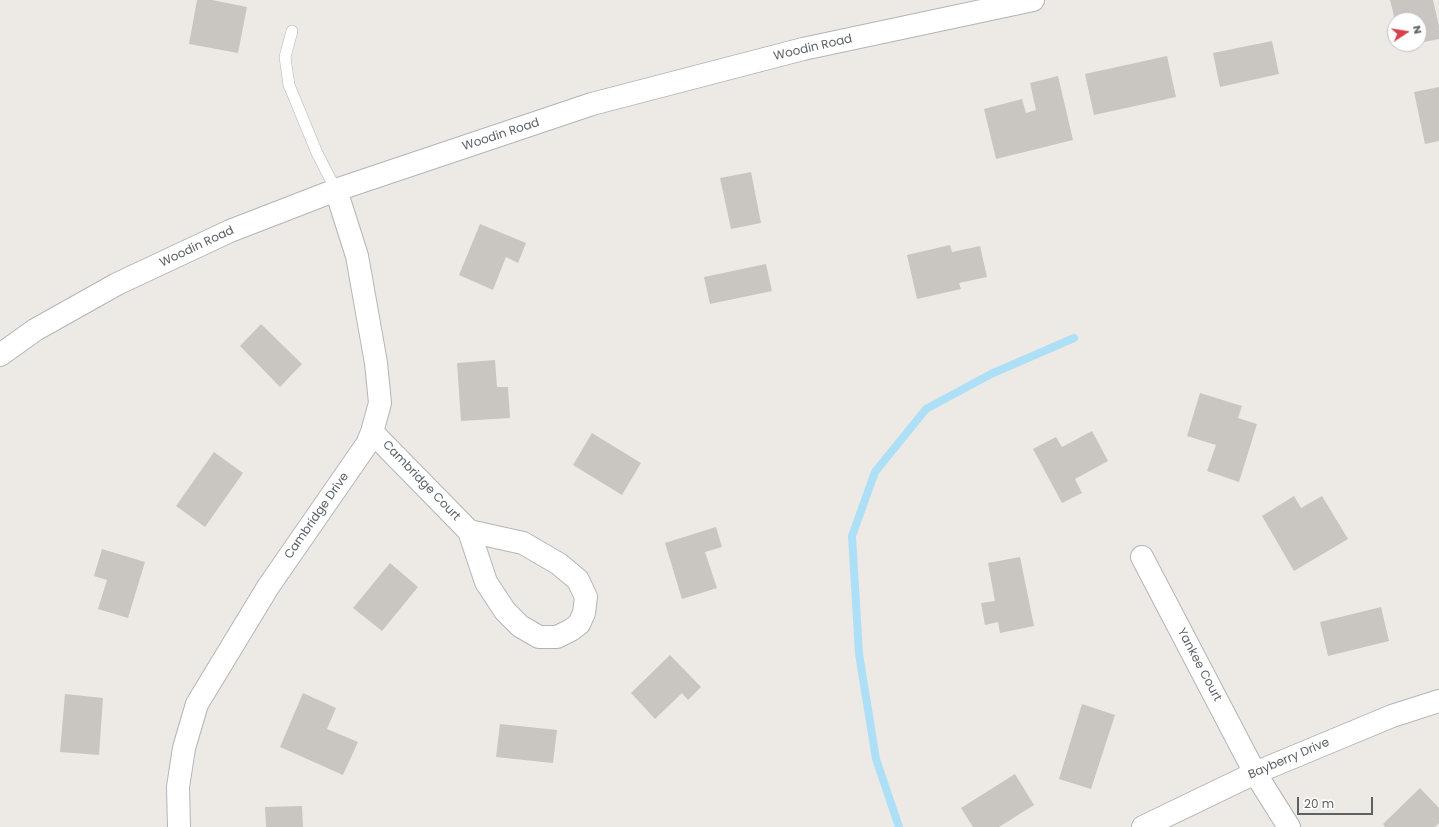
<!DOCTYPE html>
<style>
body{margin:0}
#map{position:relative;width:1439px;height:827px;overflow:hidden;background:#edeae5;font-family:Poppins,sans-serif}
canvas{display:block}
.north{position:absolute;left:1387px;top:12px;width:40px;height:40px;box-sizing:border-box;background:#fff;border:1px solid #bec0c1;border-radius:50%;rotate:78deg;font-size:11px;font-weight:700;line-height:16px;text-align:center;color:#5d6164}
.north::after{content:'';display:block;margin:auto;width:14px;height:18px;background:#d6424b;clip-path:polygon(50% 0,100% 100%,50% 72%,0 100%)}
.scale{position:absolute;left:1297px;top:797px;width:76px;height:18px;box-sizing:border-box;border:2px solid #5d6164;border-top:0;padding-left:5px;font-size:12px;line-height:14px;white-space:nowrap;color:#5d6164;-webkit-text-stroke:3px #fff;paint-order:stroke}
</style>
<div id="map">
<canvas width="1439" height="827"></canvas>
<div class="north">N</div>
<div class="scale">20 m</div>
</div>
<script>
const g = document.querySelector('canvas').getContext('2d');
g.lineJoin = 'round';
function shape(rows) {
  const path = new Path2D();
  for (const r of rows) {
    path.moveTo(r[0], r[1]);
    for (let i = 2; i < r.length; i += 2) path.lineTo(r[i], r[i + 1]);
  }
  return path;
}
function strokePath(path, color, width, dash) {
  g.strokeStyle = color;
  g.lineWidth = width;
  g.lineCap = dash ? 'butt' : 'round';
  g.setLineDash(dash || []);
  g.stroke(path);
}
function paint(path, color) {
  g.fillStyle = color;
  g.fill(path, 'evenodd');
}
function drawText(font, color, halo, rows, align = 'center') {
  g.font = font + ' Poppins,sans-serif';
  g.lineWidth = 4;
  g.setLineDash([]);
  g.textBaseline = 'middle';
  g.strokeStyle = halo;
  g.fillStyle = color;
  for (const [text, x, y, turn = 0] of rows) {
    g.save();
    g.translate(x, y);
    g.rotate((+turn || 0) * Math.PI / 180);
    g.textAlign = isNaN(turn) ? turn : align;
    if (halo) g.strokeText(text, 0, 0);
    g.fillText(text, 0, 0);
    g.restore();
  }
}
const stream = shape([
 [899,827,876,759,859,654,852,536,875,472,926,409,991,374,1074,338]
]);
const building = shape([
 [197,0,212,0,247,7,238,53,189,44],
 [1390,0,1433,0,1439,26,1439,39,1419,43,1419,20,1395,20],
 [1272,41,1279,74,1220,87,1213,53],
 [1167,56,1176,97,1094,115,1085,74],
 [1058,76,1073,140,996,159,984,109,1022,99,1026,113,1036,110,1030,83],
 [1439,87,1439,141,1425,144,1414,92],
 [751,172,761,223,731,229,720,178],
 [480,224,526,243,518,263,506,257,493,290,459,275],
 [950,245,952,252,980,246,987,277,959,283,961,289,917,299,907,255],
 [766,264,772,291,710,304,704,277],
 [261,324,302,364,280,387,240,346],
 [495,360,497,387,508,387,510,418,461,421,457,363],
 [1200,393,1242,406,1238,418,1257,424,1239,482,1207,471,1216,445,1187,436],
 [1092,431,1108,461,1075,479,1082,493,1062,503,1033,449,1056,437,1062,447],
 [592,433,641,463,622,495,573,465],
 [214,452,243,473,205,527,176,506],
 [1294,496,1301,508,1322,496,1348,539,1294,571,1262,516],
 [716,527,722,547,705,552,717,588,682,599,665,543],
 [102,549,145,562,128,618,98,609,107,580,94,576],
 [1020,557,1034,626,1000,633,998,622,985,625,981,603,995,601,988,563],
 [390,563,418,587,382,631,353,608],
 [1381,607,1389,641,1328,656,1320,622],
 [670,655,701,687,688,700,682,693,655,719,631,693],
 [303,693,336,708,327,729,358,742,343,775,280,747],
 [65,694,103,698,99,755,60,752],
 [1082,704,1115,715,1091,789,1059,779],
 [500,724,557,730,553,763,496,757],
 [1015,774,1034,805,999,827,973,827,961,808],
 [1420,788,1439,808,1439,823,1435,827,1385,827,1383,824],
 [302,806,303,827,266,827,265,807]
]);
const lane = shape([
 [292,31,285,57,289,85,317,153,336,190]
]);
const street = shape([
 [372,432,469,531],
 [469,531,523,543,559,564,578,580,586,597,584,613,579,624,571,630,557,637,539,637,520,626,505,611,486,582,469,531],
 [1142,557,1255,773,1289,827],
 [179,827,178,787,184,748,197,704,268,587,367,444,372,432,380,403,376,363,357,256,336,190],
 [1143,827,1255,773,1392,716,1439,701]
]);
const secondary = shape([
 [0,355,35,330,117,284,230,231,336,190,592,104,803,49,1033,0]
]);
const streetNames = [
 ["Woodin Road",813,48,-13],
 ["Woodin Road",501,135,-18],
 ["Woodin Road",197,247,-25],
 ["Cambridge Court",421,481,46],
 ["Cambridge Drive",317,516,-55],
 ["Yankee Court",1199,665,62],
 ["Bayberry Drive",1289,759,-23]
];
strokePath(stream, '#ade0f6', 8);
paint(building, '#c9c5c1');
strokePath(lane, '#b2b5b8', 12);
strokePath(street, '#b2b5b8', 24);
strokePath(secondary, '#b1b5b8', 24);
strokePath(lane, '#fff', 11);
strokePath(street, '#fff', 22);
strokePath(secondary, '#fff', 22);
drawText('12px', '#5d6164', '#fff', streetNames);
</script>
